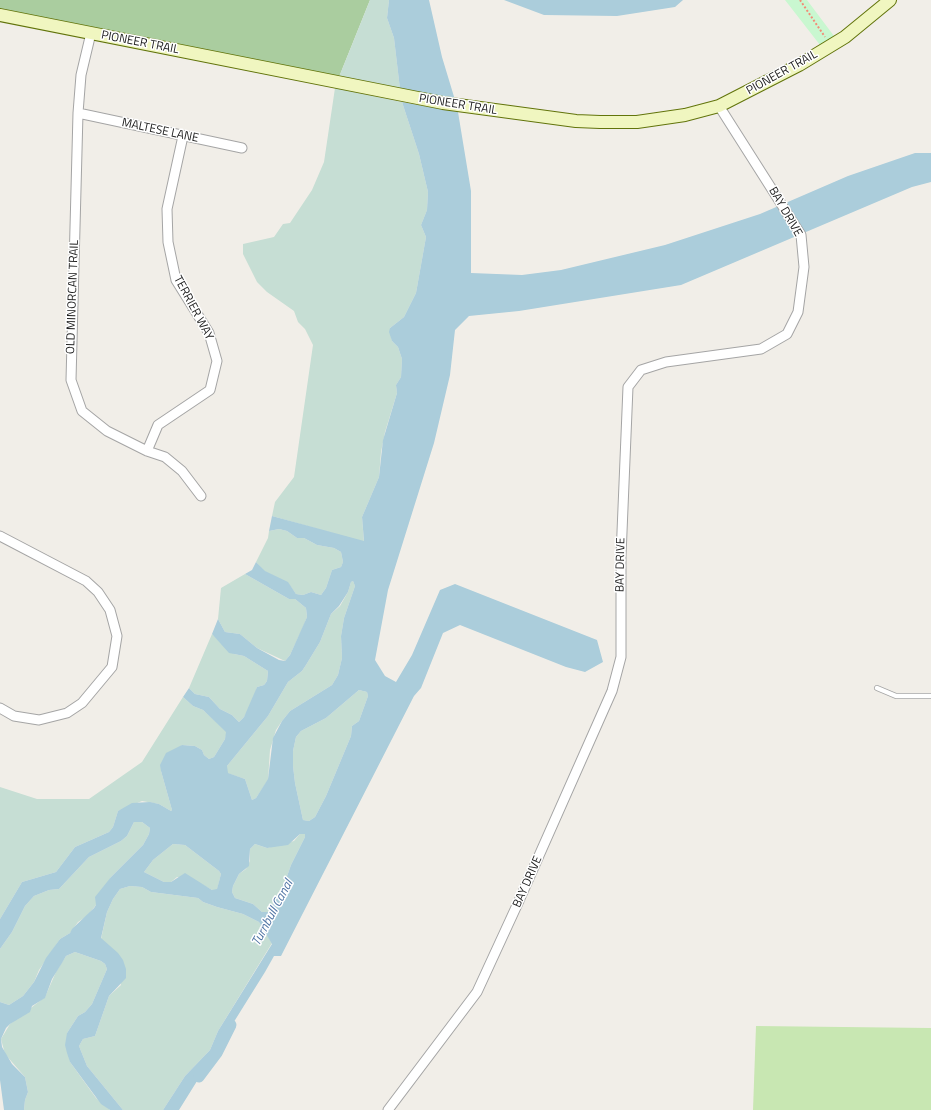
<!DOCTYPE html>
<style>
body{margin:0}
canvas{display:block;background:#f1eee8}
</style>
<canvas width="931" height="1110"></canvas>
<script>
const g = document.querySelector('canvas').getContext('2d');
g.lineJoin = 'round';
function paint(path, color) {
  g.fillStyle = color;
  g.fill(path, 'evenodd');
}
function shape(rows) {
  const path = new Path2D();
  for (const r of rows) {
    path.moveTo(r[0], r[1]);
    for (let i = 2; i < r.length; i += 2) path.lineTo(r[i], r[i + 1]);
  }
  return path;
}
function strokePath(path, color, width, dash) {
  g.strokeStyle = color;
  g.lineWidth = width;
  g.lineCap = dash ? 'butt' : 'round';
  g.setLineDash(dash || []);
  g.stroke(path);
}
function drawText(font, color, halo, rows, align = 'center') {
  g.font = font + ' "Titillium Web",sans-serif';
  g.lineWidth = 3;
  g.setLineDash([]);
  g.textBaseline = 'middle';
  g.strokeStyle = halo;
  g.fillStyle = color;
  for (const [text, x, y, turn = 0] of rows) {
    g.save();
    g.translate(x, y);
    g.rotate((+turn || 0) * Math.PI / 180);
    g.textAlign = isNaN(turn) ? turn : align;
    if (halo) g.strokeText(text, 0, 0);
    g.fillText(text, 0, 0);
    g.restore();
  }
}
const grass = shape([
 [756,1026,931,1028,931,1110,753,1110]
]);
const forest = shape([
 [0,0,370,0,339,77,0,9]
]);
const wetland = shape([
 [370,0,389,0,387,18,394,38,400,89,339,77],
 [335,88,402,102,419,154,428,192,427,210,421,225,426,237,416,293,404,317,390,328,392,341,398,347,402,359,401,377,396,385,397,393,385,432,381,452,379,477,362,517,364,542,272,516,275,502,294,477,313,345,305,329,298,322,294,311,267,292,257,282,243,254,243,244,274,237,283,224,290,223,312,190,324,162],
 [279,529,287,531,297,538,304,538,317,545,334,548,341,552,343,562,341,567,332,570,326,588,321,595,311,592,303,595,296,594,288,583,264,571,256,562,268,538,269,531],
 [245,574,289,599,295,599,306,608,307,617,303,627,290,655,285,661,257,648,240,634,225,632,218,619,221,588],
 [353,581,355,586,344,618,341,636,342,658,338,675,332,685,290,711,282,721,276,730,270,750,268,780,256,798,252,800,245,779,227,773,227,766,268,716,288,682,302,671,306,665,320,642,331,614,340,606,348,592,351,582],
 [212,634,234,654,244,656,268,671,267,681,264,685,257,687,252,703,244,717,239,722,232,715,220,709,209,697,195,694,189,688],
 [359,690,367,692,368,696,359,721,352,726,351,736,326,796,315,817,309,821,303,820,295,783,293,766,293,751,296,737,301,731,326,718],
 [183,697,193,706,203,710,227,732,225,739,214,757,209,759,204,755,202,750,195,746,182,745,161,771,172,810,171,811,159,804,142,801,118,811,113,827,109,832,75,847,56,872,22,882,0,919,0,787,37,799,89,799,142,762],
 [134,822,142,822,150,828,149,834,143,845,111,877,96,905,87,916,78,922,70,933,60,939,39,970,34,982,23,996,9,1005,0,1002,0,949,12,932,25,906,34,896,49,890,59,889,89,857,121,841,127,836],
 [300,834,305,834,305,837,291,865,285,882,269,912,262,912,253,904,235,898,232,892,233,886,239,874,246,869,250,861,250,849,255,844,267,848,294,841],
 [173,844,185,845,219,871,221,874,217,890,212,890,192,879,177,877,171,882,164,882,144,872,153,860],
 [130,886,142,887,151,892,198,898,203,902,217,907,243,914,259,922,272,943,218,1031,210,1050,185,1076,163,1110,123,1110,87,1066,79,1046,83,1039,95,1036,109,996,121,985,106,944,101,939,107,912,113,899,120,889],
 [75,952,101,961,105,964,107,969,92,1004,85,1012,78,1016,67,1033,70,1062,96,1098,110,1110,24,1110,25,1100,28,1092,25,1077,5,1054,1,1039,10,1024,45,997,56,972,66,956]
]);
const park = shape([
 [785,0,807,0,834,36,820,45]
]);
const water = shape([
 [389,0,429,0,442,57,455,100,400,89,394,38,387,18],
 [504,0,683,0,675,7,617,16,544,15],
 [402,102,458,112,471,191,471,273,522,275,561,270,665,245,760,214,848,176,915,153,931,153,931,182,912,187,681,285,519,311,469,316,455,330,450,375,434,443,388,590,375,660,385,676,396,682,412,655,440,590,455,584,597,640,603,662,585,672,566,667,460,625,443,633,421,688,414,696,281,956,274,956,265,972,179,1110,163,1110,185,1076,210,1050,218,1031,272,944,259,922,243,914,217,907,203,902,198,898,151,892,142,887,130,886,120,889,113,899,107,912,101,938,118,953,123,960,126,969,126,978,109,996,95,1036,83,1039,79,1046,87,1066,123,1110,110,1110,101,1104,70,1062,67,1053,65,1045,67,1033,78,1016,85,1012,92,1004,107,969,105,964,101,961,75,952,66,956,62,963,52,979,45,998,32,1006,30,1012,10,1024,6,1028,1,1039,2,1047,12,1064,25,1077,28,1092,25,1100,24,1110,4,1110,0,1080,0,1002,9,1005,23,996,34,982,46,958,60,939,70,933,72,929,94,908,96,905,95,897,111,877,143,845,149,834,150,828,142,822,134,822,127,836,121,841,89,857,59,889,49,890,34,896,25,906,12,932,0,949,0,919,22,882,56,872,75,847,109,832,113,827,118,811,132,803,150,802,159,804,171,811,172,810,161,771,160,765,166,753,182,745,195,746,202,750,204,755,209,759,214,757,225,739,226,732,203,710,193,706,183,697,189,688,195,694,209,697,220,709,232,715,239,722,244,717,257,687,264,685,267,681,268,671,244,656,229,653,212,634,218,619,225,632,240,634,257,648,279,660,285,661,290,655,307,617,306,608,295,599,289,599,245,574,252,570,256,562,265,571,288,582,296,594,303,595,311,592,321,595,326,588,332,570,341,567,343,562,341,552,334,548,317,545,304,538,297,538,287,531,279,529,269,531,272,516,364,541,362,517,379,477,383,440,397,393,396,385,401,377,402,359,398,347,392,341,389,332,390,328,404,317,416,293,426,237,421,225,427,210,428,192,419,154],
 [353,581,355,586,344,618,341,636,342,658,338,675,332,685,290,711,282,721,273,738,268,779,256,798,252,800,245,779,228,773,227,766,268,716,288,682,302,671,306,665,320,642,331,614,339,606,348,592,351,582],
 [359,690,367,692,368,696,359,721,352,726,351,736,326,796,315,817,309,821,303,820,295,783,293,766,293,751,296,737,301,731,326,718],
 [300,834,305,834,305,837,291,865,285,882,269,912,262,912,253,904,235,898,232,892,233,886,239,874,249,866,250,849,255,844,267,848,288,845],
 [173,844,185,845,219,871,221,874,217,889,212,890,185,873,171,882,164,882,144,872,153,860]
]);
const canal = shape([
 [199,1077,217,1053,231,1025]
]);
const path = shape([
 [800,0,825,37]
]);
const lane = shape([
 [877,688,896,696,931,696]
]);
const street = shape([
 [91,33,81,75,78,113,71,380,82,411,107,431,147,451,165,457,182,471,201,496],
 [78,113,242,148],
 [147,451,158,425,210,390,217,361,209,333,176,280,168,242,167,209,183,136],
 [0,536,86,581,98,592,110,610,117,636,112,667,82,703,67,713,39,720,14,716,0,708],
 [388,1110,477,992,518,903,612,691,621,657,621,556,628,387,641,370,666,362,761,349,787,334,798,312,804,267,801,235,719,106]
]);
const secondary = shape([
 [0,15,443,103,576,121,600,122,637,122,685,115,719,106,799,65,845,37,890,0]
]);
const streetNames = [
 ["PIONEER TRAIL",140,43,11],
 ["PIONEER TRAIL",782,73,-29],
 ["PIONEER TRAIL",458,105,9],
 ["MALTESE LANE",160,131,12],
 ["BAY DRIVE",785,212,60],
 ["OLD MINORCAN TRAIL",73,297,-88],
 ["TERRIER WAY",193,308,62],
 ["BAY DRIVE",621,565,-89],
 ["BAY DRIVE",528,882,-66]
];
const waterNames = [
 ["Turnbull Canal",273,913,-62]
];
paint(grass, '#c8e7b2');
paint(forest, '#aacd9f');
paint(wetland, '#c6ded4');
paint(park, '#c9f7d0');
paint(water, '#abcddb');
strokePath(canal, '#abcddb', 11);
strokePath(lane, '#a5a5a5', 6);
strokePath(street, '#a5a5a5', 11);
strokePath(secondary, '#62740b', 14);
strokePath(path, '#f28c77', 2, [2, 2]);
strokePath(lane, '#fff', 4.5);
strokePath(street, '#fff', 9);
strokePath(secondary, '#f0f6c0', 12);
drawText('12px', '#212121', '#fff', streetNames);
drawText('italic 13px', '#4f74a4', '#fff', waterNames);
</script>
